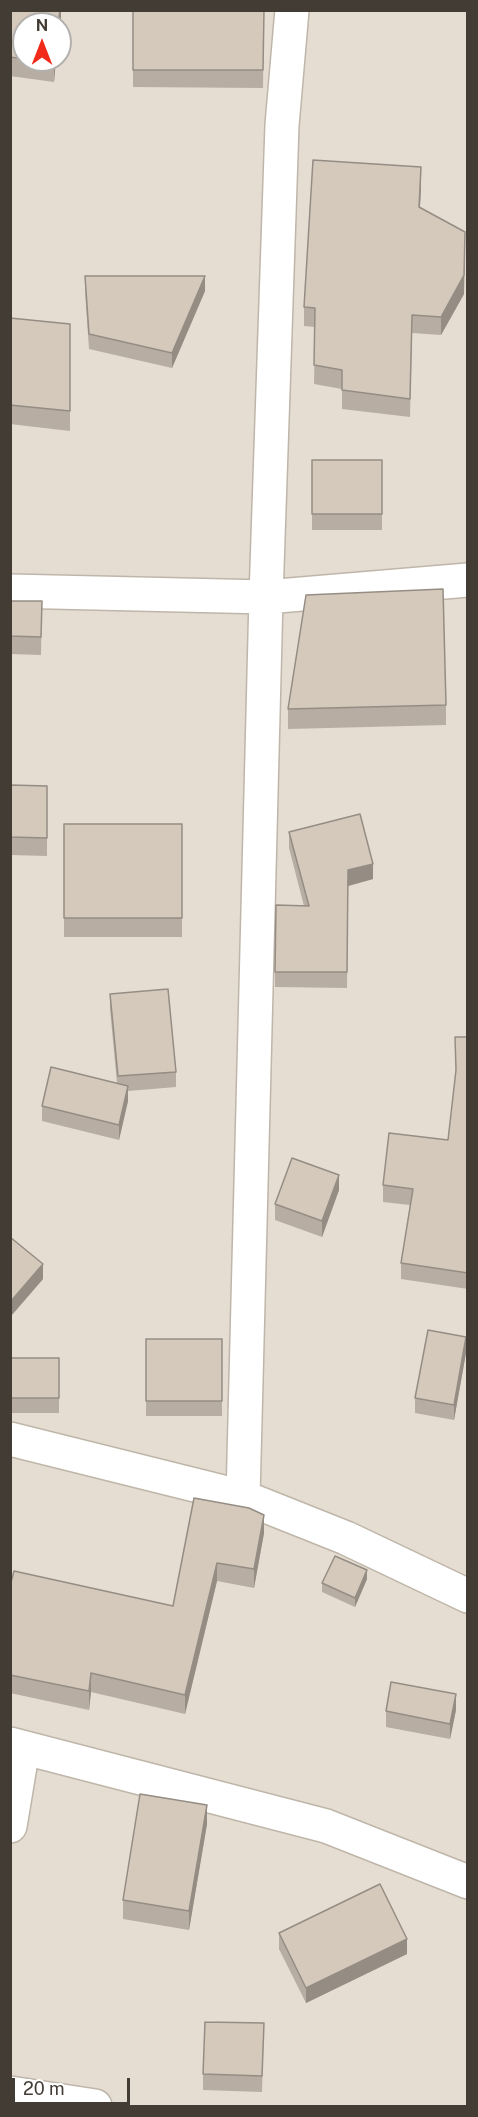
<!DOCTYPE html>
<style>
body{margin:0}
#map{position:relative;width:478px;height:2117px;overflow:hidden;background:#f1ece3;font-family:"Public Sans",sans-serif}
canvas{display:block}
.frame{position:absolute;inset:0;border:12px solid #423c34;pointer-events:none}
.north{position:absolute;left:12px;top:12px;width:60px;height:60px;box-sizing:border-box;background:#fff;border:2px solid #b3b1ae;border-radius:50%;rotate:0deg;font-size:16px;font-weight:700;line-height:24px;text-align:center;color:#423c34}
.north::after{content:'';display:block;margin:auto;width:21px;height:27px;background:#f12a1a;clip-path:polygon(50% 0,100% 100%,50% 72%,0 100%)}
.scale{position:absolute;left:12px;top:2078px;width:118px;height:27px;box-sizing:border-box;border:3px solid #423c34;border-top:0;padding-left:8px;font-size:18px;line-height:21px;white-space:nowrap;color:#423c34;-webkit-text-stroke:4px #fff;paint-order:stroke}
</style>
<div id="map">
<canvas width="478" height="2117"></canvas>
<div class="frame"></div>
<div class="north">N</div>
<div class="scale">20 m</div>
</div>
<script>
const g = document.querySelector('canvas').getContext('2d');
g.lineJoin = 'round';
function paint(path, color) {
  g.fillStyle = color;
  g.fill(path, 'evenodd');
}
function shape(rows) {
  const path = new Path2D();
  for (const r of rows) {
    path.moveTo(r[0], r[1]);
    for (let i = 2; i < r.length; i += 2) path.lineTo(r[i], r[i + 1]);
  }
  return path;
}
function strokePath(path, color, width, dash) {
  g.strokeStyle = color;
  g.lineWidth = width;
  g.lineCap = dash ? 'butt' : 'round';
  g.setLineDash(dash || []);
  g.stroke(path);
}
const residential = shape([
 [11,11,467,11,467,2106,11,2106],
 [24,24,60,24,60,60,24,60]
]);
const street = shape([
 [10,591,266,597,468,580],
 [10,1439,243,1497,346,1538,468,1596],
 [243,1497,266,597,282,125,292,10],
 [10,1744,326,1826,468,1882],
 [10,1826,23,1748],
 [10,2093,95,2106]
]);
const wall = shape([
 [10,10,61,10,60,31,60,24,24,24,24,60,56,60,54,82,10,76],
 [133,10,264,10,263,88,133,87],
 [421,186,420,208,465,251,464,294,441,335,412,333,410,417,342,409,342,389,314,384,315,327,304,326,304,307],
 [85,276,205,291,172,368,89,349,85,291],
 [10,318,70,324,70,431,10,424],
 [312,460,382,460,382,530,312,530],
 [10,601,42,601,41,655,10,654],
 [446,705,446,725,288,729,288,709],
 [10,785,47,786,47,856,10,855],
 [64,824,182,824,182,937,64,937],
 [289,832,373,879,348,886,347,988,275,987,275,972,304,906,289,848],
 [110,994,176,1072,176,1087,128,1091,128,1101,119,1140,42,1121,42,1106,117,1083,110,1009],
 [455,1037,468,1037,468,1289,401,1279,401,1263,410,1205,383,1202,383,1185,448,1140,456,1075],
 [339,1190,322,1237,275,1220,275,1204],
 [10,1237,43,1279,11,1316,10,1315],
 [146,1339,222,1339,222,1416,146,1416],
 [466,1353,454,1420,415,1413,415,1398],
 [10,1358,59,1358,59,1413,10,1413],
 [194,1498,264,1533,254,1588,217,1581,185,1714,91,1692,89,1710,10,1693,10,1586,173,1606],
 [367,1579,355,1607,322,1592,322,1583],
 [456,1710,450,1739,386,1727,386,1711],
 [207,1824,189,1930,123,1919,123,1900],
 [279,1933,407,1954,306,2003,279,1949],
 [264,2023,262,2092,203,2090,203,2074]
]);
const shadedWall = shape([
 [60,10,61,10,61,21,60,31,60,24,58,24],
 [54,60,56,60,54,82],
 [421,167,421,186,419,226,419,207],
 [465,232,464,294,441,335,441,317],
 [205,276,205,291,172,368,172,353],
 [373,864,373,879,348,886,347,988,348,870],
 [128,1086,128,1101,119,1140,119,1125],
 [339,1175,339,1190,322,1237,322,1221],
 [43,1264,43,1279,11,1316,11,1301],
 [466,1337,466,1353,454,1420,454,1405],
 [264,1515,264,1533,254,1588,254,1569],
 [217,1563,217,1581,185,1714,185,1695],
 [367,1570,367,1579,355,1607,355,1598],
 [91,1673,91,1692,89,1710,89,1691],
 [456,1694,456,1710,450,1739,450,1724],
 [207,1805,207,1824,189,1930,189,1911],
 [407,1939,407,1954,306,2003,306,1988]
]);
const building = shape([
 [10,10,60,10,58,24,24,24,24,59,10,57,10,10],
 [133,10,264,10,263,70,133,70,133,10],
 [37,60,54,60,54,62,37,60],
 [313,160,421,167,419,207,465,232,464,275,441,317,412,315,410,399,342,390,342,370,314,365,315,308,304,307,313,160],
 [85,276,205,276,172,353,89,334,85,276],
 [10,318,70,324,70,411,10,405,10,318],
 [312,460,382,460,382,514,312,514,312,460],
 [443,589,446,705,288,709,306,595,443,589],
 [10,601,42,601,41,637,10,636,10,601],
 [10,785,47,786,47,838,10,837,10,785],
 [360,814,373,864,348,870,347,972,275,972,276,905,309,906,289,832,360,814],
 [64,824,182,824,182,918,64,918,64,824],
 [168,989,176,1072,118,1076,110,994,168,989],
 [455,1037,468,1037,468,1273,401,1263,413,1189,383,1185,389,1133,448,1140,456,1070,455,1037],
 [51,1067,128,1086,119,1125,42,1106,51,1067],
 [292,1158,339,1175,322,1221,275,1204,292,1158],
 [10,1237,43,1264,11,1301,10,1300,10,1237],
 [428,1330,466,1337,454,1405,415,1398,428,1330],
 [146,1339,222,1339,222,1401,146,1401,146,1339],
 [10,1358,59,1358,59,1398,10,1398,10,1358],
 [194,1498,249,1508,264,1515,254,1569,217,1563,185,1695,91,1673,89,1691,10,1675,10,1586,14,1571,173,1606,194,1498],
 [335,1556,367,1570,355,1598,322,1583,335,1556],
 [391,1682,456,1694,450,1724,386,1711,391,1682],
 [140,1794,207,1805,189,1911,123,1900,140,1794],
 [380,1884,407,1939,306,1988,279,1933,380,1884],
 [205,2022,264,2023,262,2076,203,2074,205,2022]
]);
paint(residential, '#e5ddd2');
strokePath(street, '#bfb6a9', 36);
strokePath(street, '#fff', 33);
paint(wall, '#b7ada2');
paint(shadedWall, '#958d84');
paint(building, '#d5c9bc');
strokePath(building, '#958d84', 1.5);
</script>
